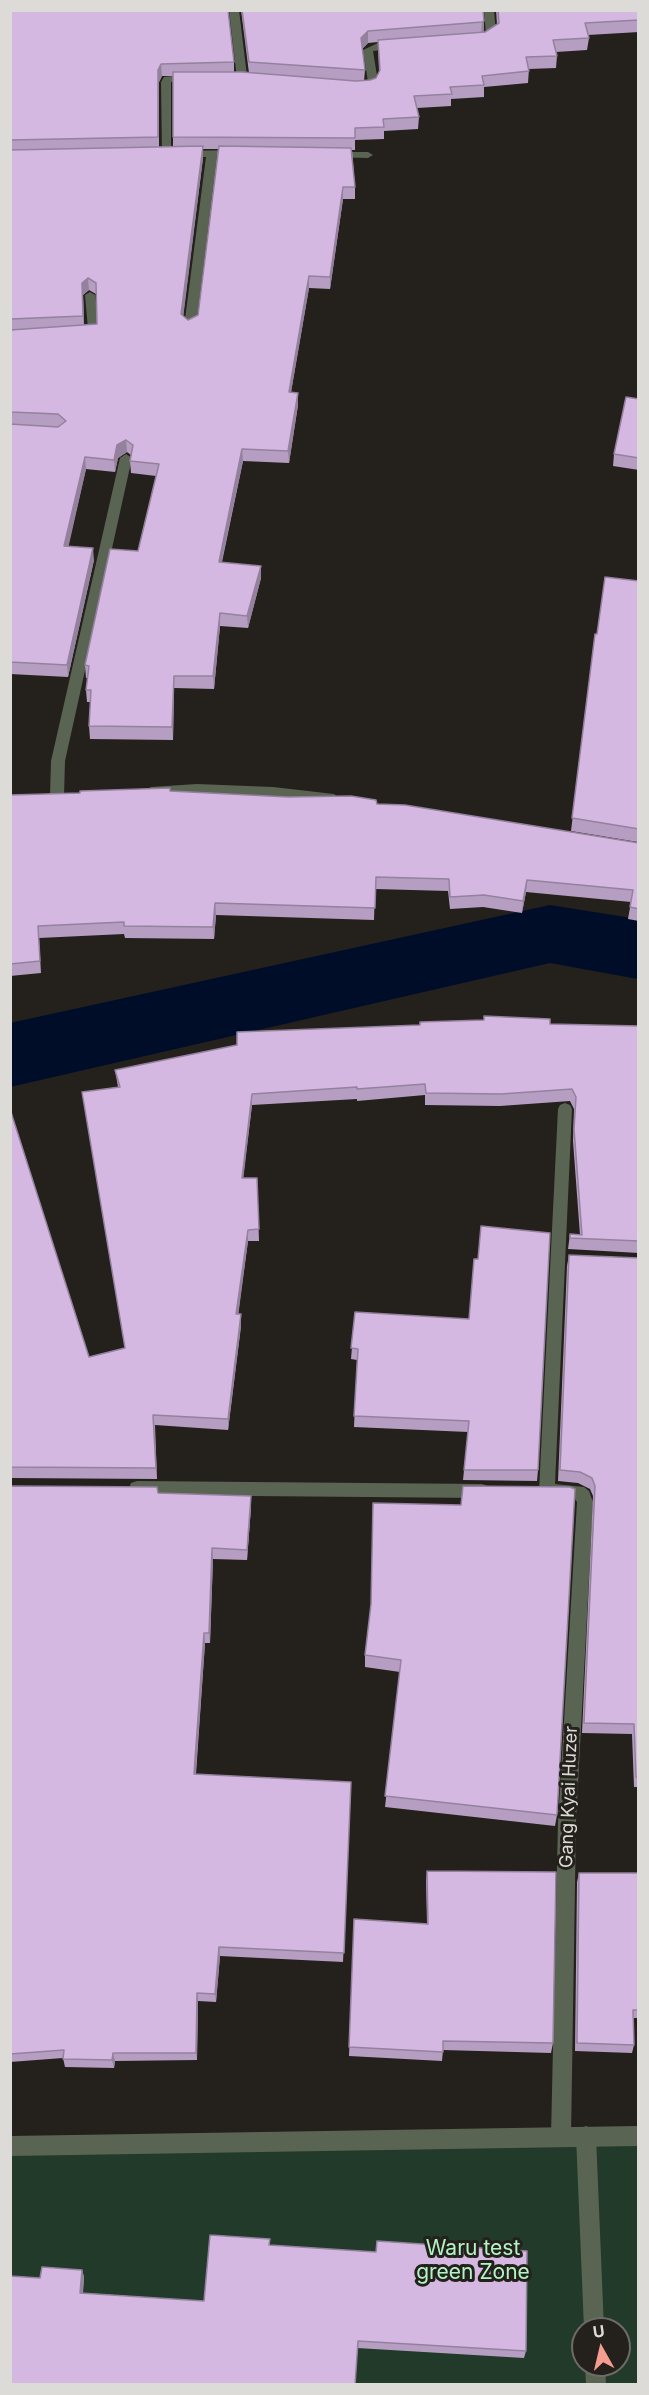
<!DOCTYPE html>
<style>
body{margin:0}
#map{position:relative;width:649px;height:2395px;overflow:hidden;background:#24201b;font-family:Inter,sans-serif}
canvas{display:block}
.frame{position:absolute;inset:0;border:12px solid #dddbd7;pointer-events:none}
.north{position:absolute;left:571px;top:2317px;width:60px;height:60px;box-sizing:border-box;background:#24201b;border:2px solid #6e6b66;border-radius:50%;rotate:352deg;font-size:16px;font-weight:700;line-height:24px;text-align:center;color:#dddbd7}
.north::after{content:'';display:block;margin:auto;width:21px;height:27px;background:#f59d8f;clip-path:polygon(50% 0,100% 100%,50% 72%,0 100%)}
</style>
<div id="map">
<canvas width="649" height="2395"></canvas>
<div class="frame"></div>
<div class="north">U</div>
</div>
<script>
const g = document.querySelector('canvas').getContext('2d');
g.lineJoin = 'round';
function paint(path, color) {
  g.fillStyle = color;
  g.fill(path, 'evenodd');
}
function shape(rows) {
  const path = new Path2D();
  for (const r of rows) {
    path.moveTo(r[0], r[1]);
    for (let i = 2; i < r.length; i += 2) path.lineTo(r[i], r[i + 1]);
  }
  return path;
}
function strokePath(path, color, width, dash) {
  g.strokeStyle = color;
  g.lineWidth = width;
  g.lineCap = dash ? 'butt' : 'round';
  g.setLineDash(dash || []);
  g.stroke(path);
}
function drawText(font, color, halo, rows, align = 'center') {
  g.font = font + ' Inter,sans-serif';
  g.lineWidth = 6;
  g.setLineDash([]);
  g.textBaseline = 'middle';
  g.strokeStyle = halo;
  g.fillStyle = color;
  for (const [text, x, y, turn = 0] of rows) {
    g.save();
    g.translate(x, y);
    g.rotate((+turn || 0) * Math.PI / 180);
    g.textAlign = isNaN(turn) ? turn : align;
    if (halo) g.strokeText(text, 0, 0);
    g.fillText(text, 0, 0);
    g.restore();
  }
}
const green = shape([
 [561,2136,638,2136,638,2384,11,2384,10,2148],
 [583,2329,619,2329,619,2365,583,2365]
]);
const river = shape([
 [550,905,638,919,638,979,550,963,10,1087,10,1023,550,905]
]);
const minor = shape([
 [229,10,239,10,247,76,257,78,257,82,242,82,237,79,229,10],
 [484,10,494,10,496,35,478,43,475,42,475,38,486,34,484,10],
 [378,43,397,42,402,45,397,48,373,51,378,82,374,89,357,90,357,86,368,82,363,50,378,43],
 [191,74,195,75,195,79,171,82,171,154,162,156,161,82,164,77,191,74],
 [236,150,241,153,240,155,217,156,196,327,190,330,186,329,184,327,206,157,182,157,177,154,182,151,236,150],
 [332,152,368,152,373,155,368,158,328,157,328,153,332,152],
 [90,292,95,295,100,331,82,337,76,334,88,329,85,295,90,292],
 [126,454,132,458,65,761,64,796,57,801,50,796,51,761,120,458,126,454],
 [197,784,273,787,334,794,341,799,334,804,273,797,197,794,151,797,144,792,151,787,197,784],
 [565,1103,570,1105,572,1109,555,1484,584,1487,589,1491,593,1502,576,1822,571,2136,568,2143,561,2146,554,2143,551,2136,558,1822,577,1502,575,1499,552,1496,547,1498,541,1496,539,1491,558,1109,560,1105,565,1103],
 [137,1481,482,1484,488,1486,490,1491,488,1496,482,1498,137,1495,131,1493,129,1488,131,1483,137,1481],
 [586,2126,593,2129,596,2136,604,2329,584,2329,576,2136,579,2129,586,2126],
 [585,2365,605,2365,606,2384,586,2384,585,2365]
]);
const tertiary = shape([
 [638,2126,638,2146,10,2156,10,2136,638,2126]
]);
const wall = shape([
 [10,10,234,62,234,72,249,73,241,10,483,10,484,32,497,24,496,10,639,10,639,32,588,35,589,38,587,50,556,52,557,56,556,68,529,69,528,83,484,87,484,97,451,99,451,106,417,108,419,117,418,129,384,131,384,139,355,140,355,150,352,150,355,187,355,199,343,199,330,289,309,288,291,392,298,405,289,463,243,461,222,562,261,578,248,628,220,626,214,689,174,688,173,740,90,739,89,726,91,702,87,702,86,690,88,678,86,678,85,665,138,551,156,476,131,473,130,461,131,455,127,452,118,458,115,472,86,469,68,546,94,560,68,677,10,674],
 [378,42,379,72,376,78,370,80,364,81,365,70,362,49,368,43],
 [162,76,173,76,173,147,159,147,159,82],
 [203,149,218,149,198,315,188,320,183,316,203,158],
 [89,290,96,294,97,324,84,325,83,295],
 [639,399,639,470,613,466,614,454],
 [639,581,639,921,628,919,631,902,526,892,522,913,483,907,450,909,448,891,375,889,374,920,216,915,214,939,125,938,124,934,39,938,41,973,10,976,10,795,170,791,377,804,638,843,638,842,571,831,595,634,597,634],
 [550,1024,639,1026,639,1253,568,1249,570,1234,580,1235,573,1141,574,1109,570,1101,500,1106,425,1105,425,1095,357,1101,357,1099,252,1105,243,1178,257,1178,259,1241,248,1241,238,1314,241,1326,228,1430,155,1425,157,1479,10,1478,10,1109,89,1357,125,1348,82,1092,118,1087,115,1070],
 [569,1255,639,1258,639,1787,634,1787,632,1734,582,1733,593,1496,590,1489,578,1483,558,1481,567,1266],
 [355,1312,538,1470,537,1481,463,1480,468,1432,354,1427,357,1360,351,1359],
 [10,1486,158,1493,251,1496,251,1507,247,1560,213,1559,210,1643,205,1643,196,1774,351,1782,343,1962,220,1956,216,2002,198,2001,197,2060,115,2061,114,2068,65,2067,63,2058,10,2062],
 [371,1606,557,1815,555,1826,385,1807,400,1672,365,1667,365,1655],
 [427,1871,553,2043,551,2053,443,2050,442,2061,349,2056,354,1919,427,1924,426,1881],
 [579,1873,639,1873,639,2018,633,2018,634,2045,632,2053,575,2051,577,1882],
 [270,2239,270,2245,526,2351,524,2358,357,2348,10,2385,40,2278,82,2270,84,2277,83,2293,204,2301]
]);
const shadedWall = shape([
 [484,21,484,33,481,34,482,22],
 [368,31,368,43,361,50,361,38],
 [161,64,162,76,159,82,159,149,158,70],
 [203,146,203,158,182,327,181,314],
 [343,187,343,199,330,289,330,277],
 [309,276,309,288,289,404,289,392],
 [88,278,89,290,83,295,84,328,82,283],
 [298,393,298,405,289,463,288,451],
 [126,440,127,452,118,458,115,472,114,460,117,445],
 [242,449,243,461,219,574,219,562],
 [85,457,86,469,66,558,64,546],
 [93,548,94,560,68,677,67,665],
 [261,566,261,578,248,628,247,616],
 [220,613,220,626,214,689,213,676],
 [174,676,174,688,173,740,172,727],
 [527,880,526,892,522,913,523,901],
 [215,903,216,915,214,939,213,927],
 [252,1094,252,1105,242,1190,242,1178],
 [248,1230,248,1241,237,1325,236,1314],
 [241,1314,241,1326,228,1430,228,1419],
 [251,1496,251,1507,247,1560,247,1550],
 [212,1548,213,1559,210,1643,209,1633],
 [204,1633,205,1643,195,1783,194,1774],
 [219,1947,220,1956,216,2002,215,1994],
 [197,1993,198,2001,197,2060,196,2053],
 [113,2053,115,2061,114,2068,112,2060],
 [82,2270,84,2277,82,2300,80,2293]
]);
const building = shape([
 [10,10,228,10,234,62,161,64,158,70,158,137,10,140,10,10],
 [242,10,483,10,484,21,482,22,368,31,361,38,365,70,249,62,242,10],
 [498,10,639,10,639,20,585,23,589,38,553,40,557,56,526,57,529,71,482,76,484,85,450,87,452,94,414,96,419,117,383,119,384,127,355,128,355,138,173,137,173,72,242,72,356,81,370,80,376,78,380,70,378,40,485,32,499,23,498,10],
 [203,146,181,314,188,320,198,315,219,146,351,148,355,187,343,187,330,277,309,276,289,392,298,393,288,451,242,449,219,562,261,566,247,616,220,613,213,676,174,676,172,727,89,726,91,690,86,690,89,666,85,665,110,549,138,551,159,464,130,461,133,445,126,440,117,445,114,460,85,457,64,546,93,548,67,665,10,662,10,424,58,427,66,421,58,414,10,412,10,330,97,324,96,283,88,278,82,283,83,316,10,319,10,150,203,146],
 [626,397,639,399,639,458,614,454,626,397],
 [605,577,639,581,639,829,572,818,595,634,597,634,605,577],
 [170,788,170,791,288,797,351,796,376,800,377,804,405,805,639,843,639,909,630,907,633,890,527,880,523,901,484,895,450,897,449,879,376,877,375,908,215,903,213,927,124,926,124,922,38,926,40,961,10,964,10,795,80,793,80,791,170,788],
 [484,1016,550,1019,550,1024,639,1026,639,1241,570,1238,570,1234,582,1235,574,1129,576,1097,572,1089,501,1094,426,1093,425,1084,357,1089,357,1087,252,1094,242,1178,257,1178,259,1229,248,1230,236,1314,241,1314,228,1419,153,1415,156,1468,10,1467,10,1109,89,1357,125,1348,82,1092,120,1087,115,1070,237,1045,237,1032,420,1025,420,1022,484,1020,484,1016],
 [481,1226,550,1233,538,1470,464,1470,469,1421,354,1416,358,1349,351,1348,355,1312,469,1319,474,1259,478,1259,481,1226],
 [569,1255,639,1258,639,1777,636,1777,634,1724,584,1723,595,1486,592,1478,580,1472,560,1470,569,1255],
 [10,1486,157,1487,158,1493,251,1496,247,1550,212,1548,209,1633,204,1633,194,1774,351,1782,344,1953,219,1947,215,1994,197,1993,196,2053,113,2053,112,2060,63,2059,64,2050,10,2054,10,1486],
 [463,1486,570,1487,575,1489,557,1815,385,1796,401,1660,365,1655,371,1604,373,1503,461,1505,463,1486],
 [427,1871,556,1872,553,2043,443,2041,443,2052,349,2047,354,1919,428,1924,427,1871],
 [579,1873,639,1873,639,2010,633,2010,634,2045,577,2043,579,1873],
 [210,2235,270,2239,269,2245,376,2252,377,2241,527,2251,526,2351,358,2341,355,2385,10,2385,10,2276,40,2278,42,2267,82,2270,80,2293,204,2301,210,2235]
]);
const streetNames = [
 ["Gang Kyai Huzer",569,1797,-88]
];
const nearParknames = [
 ["Waru test",473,2249],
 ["green Zone",473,2273]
];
paint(green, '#213a2a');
paint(river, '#000d29');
paint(minor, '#5a6453');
paint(tertiary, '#5a6453');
paint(wall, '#b69ec2');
paint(shadedWall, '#94819e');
paint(building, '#d4b8e1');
strokePath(building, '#94819e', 1.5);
drawText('18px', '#dddbd7', '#24201b', streetNames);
drawText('21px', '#b1f5c6', '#24201b', nearParknames);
</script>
